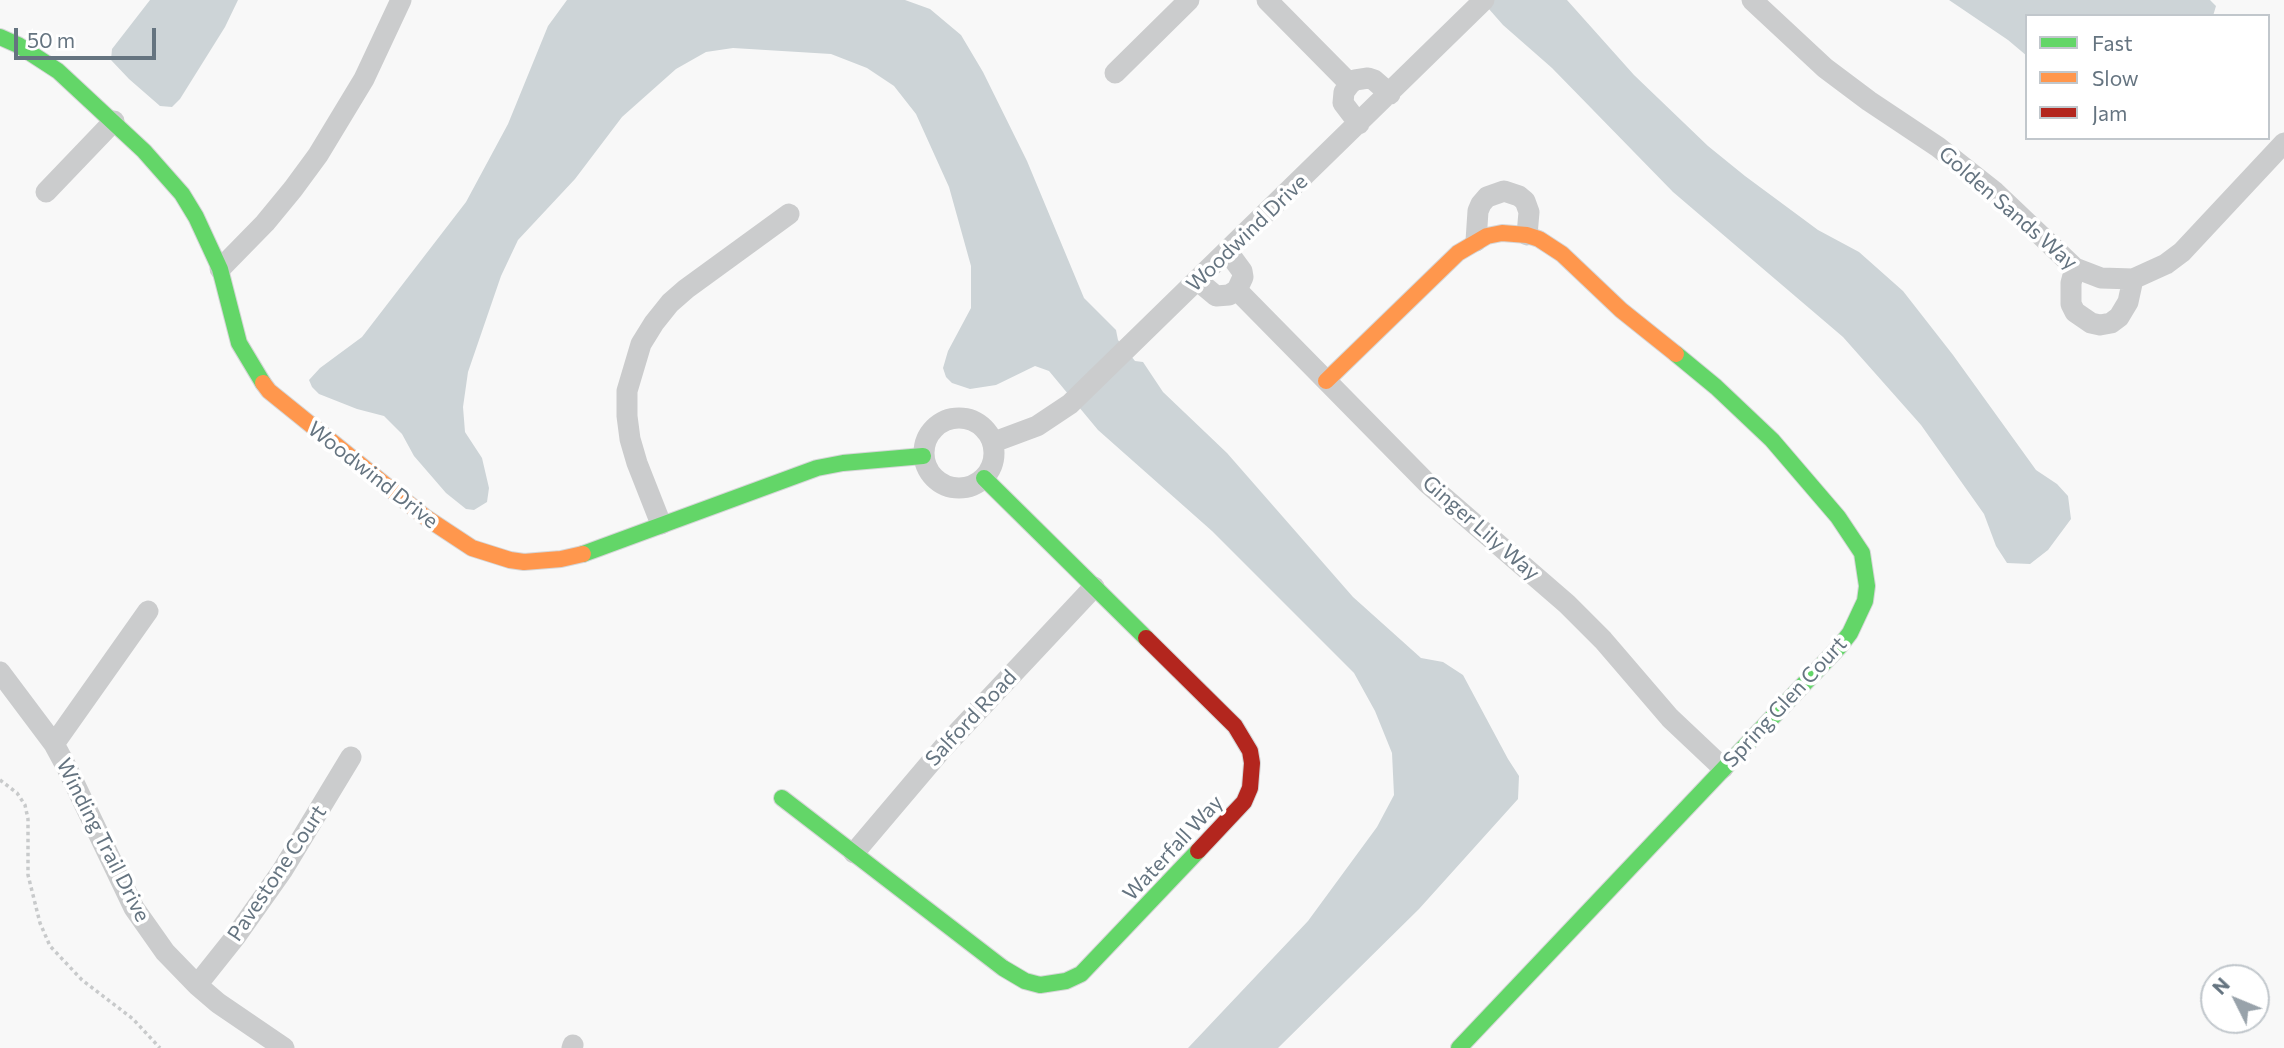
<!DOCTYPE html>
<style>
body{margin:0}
#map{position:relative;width:2284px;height:1048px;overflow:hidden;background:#f8f8f8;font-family:Commissioner,sans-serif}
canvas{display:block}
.legend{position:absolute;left:2025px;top:14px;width:245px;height:126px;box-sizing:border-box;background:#fff;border:2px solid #c1c7cc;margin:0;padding:9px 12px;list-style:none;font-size:21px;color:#657480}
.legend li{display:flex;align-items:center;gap:14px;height:35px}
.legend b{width:35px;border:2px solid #c1c7cc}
.north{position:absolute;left:2200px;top:964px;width:70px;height:70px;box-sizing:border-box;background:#fff;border:2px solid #c1c7cc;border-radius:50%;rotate:313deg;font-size:19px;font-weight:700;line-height:28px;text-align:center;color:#657480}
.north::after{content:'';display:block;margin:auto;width:24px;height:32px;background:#98a2aa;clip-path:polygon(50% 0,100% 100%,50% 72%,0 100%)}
.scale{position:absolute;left:14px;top:28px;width:142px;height:32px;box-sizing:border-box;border:4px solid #657480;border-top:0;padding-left:9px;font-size:21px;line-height:24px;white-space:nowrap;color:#657480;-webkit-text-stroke:5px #fff;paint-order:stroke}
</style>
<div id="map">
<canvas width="2284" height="1048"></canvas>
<ul class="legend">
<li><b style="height:9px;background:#63d668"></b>Fast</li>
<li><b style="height:9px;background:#ff974d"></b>Slow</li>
<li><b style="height:9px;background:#b3261e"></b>Jam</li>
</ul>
<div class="north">N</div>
<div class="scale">50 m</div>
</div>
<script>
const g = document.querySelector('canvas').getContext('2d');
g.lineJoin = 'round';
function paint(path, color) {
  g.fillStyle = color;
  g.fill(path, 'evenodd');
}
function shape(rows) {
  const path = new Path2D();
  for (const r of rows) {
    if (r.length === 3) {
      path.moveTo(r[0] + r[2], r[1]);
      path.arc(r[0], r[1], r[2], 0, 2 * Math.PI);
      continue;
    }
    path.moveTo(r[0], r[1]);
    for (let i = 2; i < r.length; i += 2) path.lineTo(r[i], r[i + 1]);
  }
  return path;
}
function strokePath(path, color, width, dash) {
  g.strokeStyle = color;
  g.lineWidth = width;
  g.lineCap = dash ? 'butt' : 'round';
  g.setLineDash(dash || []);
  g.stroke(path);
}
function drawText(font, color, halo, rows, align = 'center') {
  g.font = font + ' Commissioner,sans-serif';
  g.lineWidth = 7;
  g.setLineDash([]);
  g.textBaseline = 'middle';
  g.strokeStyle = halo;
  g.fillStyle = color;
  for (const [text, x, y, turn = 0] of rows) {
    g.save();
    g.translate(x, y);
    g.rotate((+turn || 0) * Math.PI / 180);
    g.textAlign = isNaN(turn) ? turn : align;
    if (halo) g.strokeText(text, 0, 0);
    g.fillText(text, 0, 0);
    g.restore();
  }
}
const water = shape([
 [150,0,238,0,225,27,180,99,172,107,160,106,129,79,111,60,112,49],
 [567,0,905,0,930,9,961,35,983,72,1027,161,1084,298,1116,330,1118,340,1135,361,1143,362,1163,392,1227,453,1353,597,1421,658,1443,662,1463,675,1508,759,1519,776,1518,799,1419,909,1278,1048,1188,1048,1308,921,1377,827,1394,795,1392,753,1375,711,1354,673,1212,531,1098,430,1049,371,1035,366,996,385,970,389,952,383,946,377,943,368,948,351,971,308,971,266,949,187,916,114,894,86,867,68,831,54,733,48,706,52,676,69,622,117,575,179,518,240,501,276,468,372,463,407,465,432,482,458,489,488,487,502,474,510,466,509,446,493,414,456,402,434,384,416,357,409,319,394,312,387,309,380,320,368,362,337,466,202,508,124,548,26],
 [1481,0,1567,0,1634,75,1708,146,1745,176,1818,230,1859,252,1903,291,1953,355,2036,470,2057,484,2068,496,2071,519,2048,550,2030,564,2007,563,1996,546,1984,514,1921,425,1843,337,1673,192,1552,68,1503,25],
 [1949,0,2210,0,2216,6,2213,16,2027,16,2027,56,2008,40]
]);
const path = shape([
 [0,780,17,793,25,805,28,819,28,875,40,923,50,946,82,980,133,1019,160,1048]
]);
const street = shape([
 [1267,0,1350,84],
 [1752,0,1825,68,1869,101,1938,147,1995,192,2075,268,2101,278,2133,279,2166,264,2182,252,2284,143],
 [1115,73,1189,0],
 [1359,124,1343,103,1344,92,1350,84,1355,80,1368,78,1374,80,1390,94],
 [46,192,114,121],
 [1476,241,1478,211,1481,204,1487,197,1504,191,1519,196,1525,201,1529,212,1527,235],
 [2075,268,2071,283,2071,304,2075,312,2091,323,2100,325,2111,323,2119,317,2128,302,2133,279],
 [220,269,265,223,293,189,318,155,364,79,401,0],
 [1198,281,1216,296,1229,295,1237,290,1243,277,1242,271,1228,252],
 [1237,290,1426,482,1567,604,1603,640,1670,718,1723,768],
 [959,453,35],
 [994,442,1037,426,1070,404,1484,0],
 [661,524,637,463,630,439,627,416,627,391,641,344,654,323,670,303,686,289,789,214],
 [0,672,54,744,67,768,134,908,165,952,197,985,218,1003,284,1048],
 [54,744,148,611],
 [854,853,943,748,1094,587],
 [197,985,236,936,282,871,351,757],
 [572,1048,573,1045]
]);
const fast = shape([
 [0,37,18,45,58,71,144,151,182,194,196,217,220,269,239,343,263,383],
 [984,478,1146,638],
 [583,554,817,468,843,463,923,456],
 [782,798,1003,968,1025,981,1040,985,1066,981,1081,974,1198,851],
 [1459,1048,1840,646,1850,633,1865,601,1867,586,1862,553,1838,517,1772,440,1716,387,1676,354]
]);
const slow = shape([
 [1326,381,1458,253,1487,236,1502,233,1527,235,1539,239,1562,254,1621,310,1676,354],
 [263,383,269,391,425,517,472,548,510,560,524,562,561,559,583,554]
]);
const jam = shape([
 [1146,638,1235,726,1250,751,1252,763,1250,788,1244,802,1198,851]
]);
const streetNames = [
 ["Golden Sands Way",2008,208,41],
 ["Woodwind Drive",1247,233,-44],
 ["Woodwind Drive",373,475,38],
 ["Ginger Lily Way",1481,528,41],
 ["Spring Glen Court",1785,702,-47],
 ["Salford Road",971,718,-47],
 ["Winding Trail Drive",103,840,63],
 ["Waterfall Way",1173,848,-47],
 ["Pavestone Court",277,873,-56]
];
paint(water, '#cdd4d7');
strokePath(fast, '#d5d6d7', 18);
strokePath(slow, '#d5d6d7', 18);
strokePath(jam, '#d5d6d7', 18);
strokePath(path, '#c8cacb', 3.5, [3.5, 3.5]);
strokePath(street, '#cbcccd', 21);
strokePath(fast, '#63d668', 16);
strokePath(slow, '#ff974d', 16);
strokePath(jam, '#b3261e', 16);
drawText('21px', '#657480', '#fff', streetNames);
</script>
